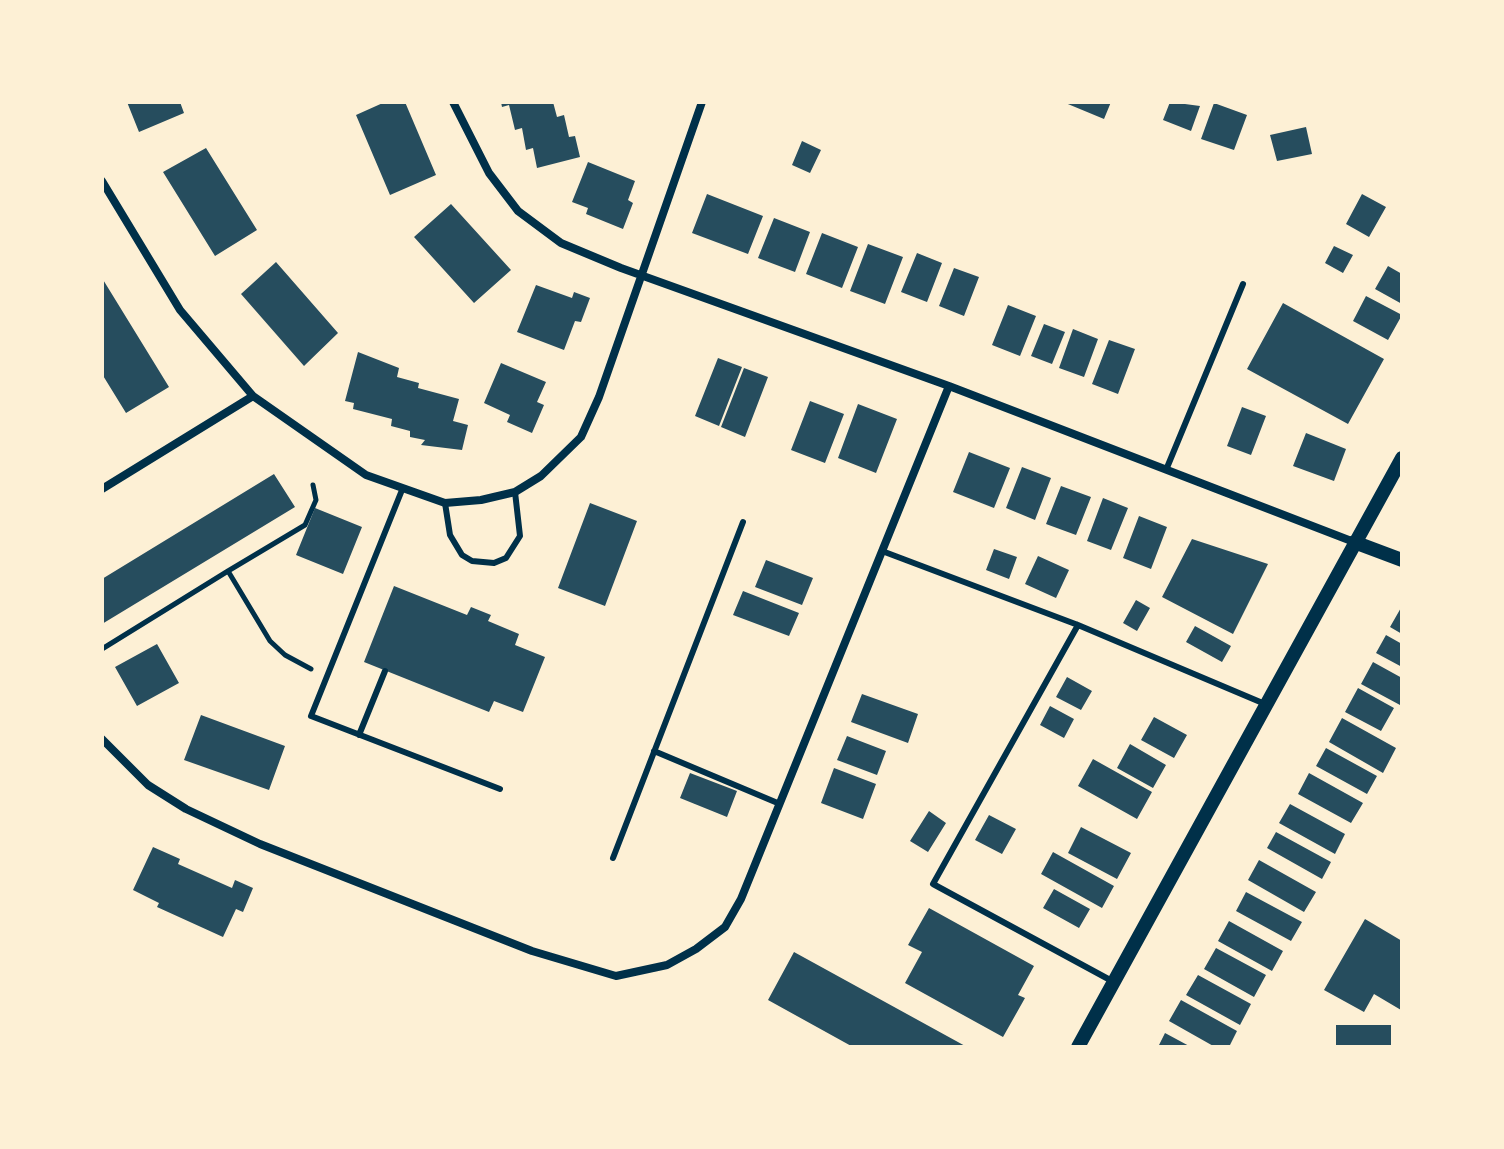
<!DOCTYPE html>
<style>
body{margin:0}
#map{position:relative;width:1504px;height:1149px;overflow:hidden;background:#fdf0d5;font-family:"Public Sans",sans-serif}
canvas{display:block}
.frame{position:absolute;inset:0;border:104px solid #fdf0d5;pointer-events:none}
</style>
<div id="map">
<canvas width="1504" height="1149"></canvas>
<div class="frame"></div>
</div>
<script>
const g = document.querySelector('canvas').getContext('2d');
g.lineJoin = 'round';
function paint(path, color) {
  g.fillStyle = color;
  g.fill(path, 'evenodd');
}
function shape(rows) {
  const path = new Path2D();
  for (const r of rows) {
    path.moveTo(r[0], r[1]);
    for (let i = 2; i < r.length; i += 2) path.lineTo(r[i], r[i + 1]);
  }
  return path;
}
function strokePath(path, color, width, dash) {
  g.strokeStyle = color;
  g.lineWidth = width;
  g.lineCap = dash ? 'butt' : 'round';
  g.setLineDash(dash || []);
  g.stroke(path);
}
const building = shape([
 [127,102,180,102,184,113,139,132],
 [385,102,405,102,436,175,390,195,356,115],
 [501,102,553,102,557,117,564,115,569,137,575,136,580,157,537,168,533,148,526,150,522,128,515,130,509,105,502,107],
 [1063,102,1111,102,1104,119],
 [1170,102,1200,106,1191,131,1163,120],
 [1214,103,1247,115,1234,150,1201,139],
 [1306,127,1312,154,1277,161,1270,135],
 [802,141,821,150,810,173,792,165],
 [206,148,257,230,215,256,163,172],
 [588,162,635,181,628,200,633,203,623,229,586,214,588,208,572,202],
 [707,194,763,216,748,254,692,233],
 [1362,194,1386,207,1369,237,1346,224],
 [451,204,511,270,474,303,414,237],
 [774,218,810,232,795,272,758,258],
 [822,233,858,247,842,288,806,274],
 [868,244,903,257,885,304,850,291],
 [1334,246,1353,255,1343,273,1325,263],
 [917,253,942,263,927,302,901,292],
 [276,262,338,333,304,366,241,294],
 [1388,266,1402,274,1402,304,1375,289],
 [954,268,979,277,964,316,939,306],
 [102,278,169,387,126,413,102,374],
 [536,285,572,298,574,292,590,298,581,322,575,321,564,350,517,332],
 [1366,296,1402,315,1388,340,1353,321],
 [1283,303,1384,359,1348,424,1247,369],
 [1008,305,1036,316,1020,356,992,345],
 [1044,324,1065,332,1052,364,1031,356],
 [1073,329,1098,339,1084,377,1059,368],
 [1109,340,1135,349,1118,394,1092,384],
 [358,352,399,368,397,377,419,383,418,388,459,399,453,421,468,425,462,450,421,445,425,440,410,437,410,431,391,426,392,419,353,409,354,403,345,401],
 [718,358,742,367,719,426,695,416],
 [501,363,546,382,537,402,544,405,532,433,507,422,510,415,484,403],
 [744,368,768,377,745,437,721,427],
 [810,401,844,414,825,463,791,450],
 [858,404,897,419,876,473,838,458],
 [1242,407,1266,416,1251,455,1227,446],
 [1306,433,1346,449,1334,481,1293,466],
 [969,452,1010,468,994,508,953,492],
 [1022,467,1051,478,1035,520,1006,508],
 [274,474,295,507,102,624,102,579],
 [1061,486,1091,497,1076,535,1046,524],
 [1103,498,1128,508,1111,550,1087,541],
 [590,503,637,521,605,606,558,588],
 [315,508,362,527,343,574,296,555],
 [1139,516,1167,527,1151,569,1123,558],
 [1192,539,1268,564,1233,634,1162,597],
 [994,549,1017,557,1009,579,986,570],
 [1038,556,1069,570,1056,598,1025,584],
 [766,560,813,578,802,605,755,587],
 [394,586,467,615,471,607,491,615,488,621,519,634,515,645,545,657,523,712,494,701,489,712,364,662],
 [743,591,799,613,789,636,733,615],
 [1136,600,1150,608,1137,631,1123,623],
 [1402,606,1402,634,1390,627],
 [1195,626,1231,646,1222,662,1186,642],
 [1386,635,1402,644,1402,667,1376,653],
 [157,644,179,683,137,706,115,667],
 [1373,662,1402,678,1400,705,1361,684],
 [1067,677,1092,691,1081,710,1056,697],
 [1358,688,1394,708,1381,731,1345,712],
 [862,694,918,714,908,743,851,722],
 [1050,706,1074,719,1064,738,1040,725],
 [201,715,285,746,269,790,184,760],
 [1154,717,1187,735,1174,758,1141,740],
 [1342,718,1396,748,1383,773,1329,742],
 [847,736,886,751,877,775,837,760],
 [1130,744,1166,765,1153,788,1117,768],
 [1326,748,1377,776,1367,794,1316,766],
 [1093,759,1152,792,1137,819,1078,786],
 [834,768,876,784,863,819,821,803],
 [690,773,737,791,727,817,680,798],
 [1309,773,1363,803,1351,823,1298,794],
 [1290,804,1345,834,1335,854,1279,823],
 [929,811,946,823,928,852,910,841],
 [989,815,1016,829,1002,854,975,840],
 [1081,827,1131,853,1117,879,1068,853],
 [1276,832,1331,862,1322,879,1267,848],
 [153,847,180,859,178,864,232,888,235,880,253,888,243,912,236,909,223,937,157,907,159,903,133,890],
 [1053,852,1114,886,1102,908,1041,874],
 [1259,860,1316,892,1304,912,1248,880],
 [1054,889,1090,909,1079,928,1043,908],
 [1246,892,1302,922,1291,941,1236,911],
 [929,908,1034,966,1018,995,1025,998,1003,1037,905,983,922,952,908,945],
 [1365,919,1402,941,1401,1010,1374,994,1364,1012,1324,990],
 [1229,921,1283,951,1272,971,1218,941],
 [1216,948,1266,975,1254,997,1204,969],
 [794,952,967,1047,853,1047,768,1000],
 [1198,975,1251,1004,1240,1025,1186,995],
 [1181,1000,1237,1031,1229,1047,1215,1047,1169,1021],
 [1336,1025,1391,1025,1391,1047,1336,1047],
 [1165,1033,1191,1047,1158,1047]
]);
const path = shape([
 [228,571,305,525,316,500,313,485],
 [102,649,228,571,270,641,285,655,311,669]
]);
const service = shape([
 [1166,470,1243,284],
 [402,490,311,716,500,789],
 [445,503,450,535,462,555,472,561,494,563,506,558,520,536,515,492],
 [882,551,1078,625,1265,704],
 [1078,625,933,884,1112,981],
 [359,735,385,671],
 [654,751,780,804],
 [613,858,743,522]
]);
const minor = shape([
 [453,102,489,173,518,211,561,243,621,268,949,386,1354,542],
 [102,181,180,310,253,396,366,475,445,503,481,500,515,492,541,476,581,437,599,397,702,102],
 [102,489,253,396],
 [102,739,148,785,186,809,260,844,532,951,616,976,667,965,696,949,725,927,741,899,949,386]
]);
const tertiary = shape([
 [1354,542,1402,560],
 [1078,1047,1402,458]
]);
paint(building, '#264d5e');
strokePath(path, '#003049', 5);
strokePath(service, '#003049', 6);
strokePath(minor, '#003049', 8);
strokePath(tertiary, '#003049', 14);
</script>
